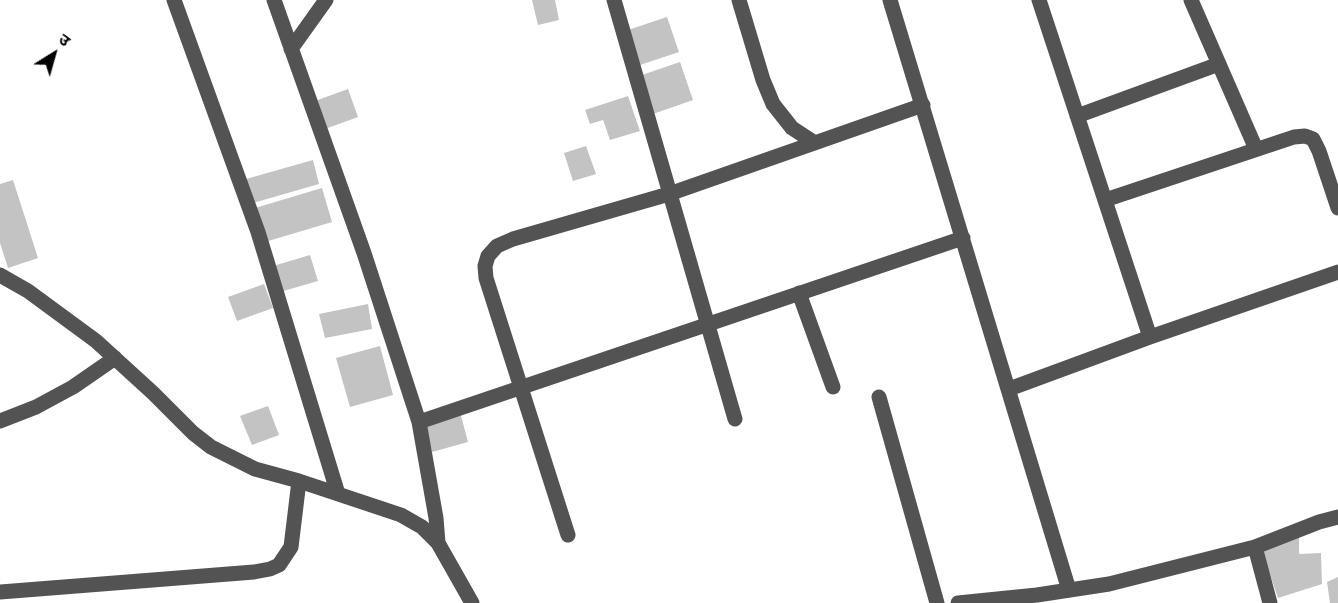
<!DOCTYPE html>
<meta charset="utf-8">
<style>
body{margin:0}
#map{position:relative;width:1338px;height:603px;overflow:hidden;background:#fff;font-family:Mulish,"Noto Sans Devanagari",sans-serif}
canvas{display:block}
.north{position:absolute;left:24px;top:24px;width:60px;height:60px;-webkit-text-stroke:4px #fff;paint-order:stroke;rotate:37deg;font-size:16px;font-weight:700;line-height:24px;text-align:center;color:#000}
.north::after{content:'';display:block;margin:auto;width:21px;height:27px;background:#000;clip-path:polygon(50% 0,100% 100%,50% 72%,0 100%)}
</style>
<div id="map">
<canvas width="1338" height="603"></canvas>
<div class="north">उ</div>
</div>
<script>
const g = document.querySelector('canvas').getContext('2d');
g.lineJoin = 'round';
function paint(path, color) {
  g.fillStyle = color;
  g.fill(path, 'evenodd');
}
function shape(rows) {
  const path = new Path2D();
  for (const r of rows) {
    path.moveTo(r[0], r[1]);
    for (let i = 2; i < r.length; i += 2) path.lineTo(r[i], r[i + 1]);
  }
  return path;
}
function strokePath(path, color, width, dash) {
  g.strokeStyle = color;
  g.lineWidth = width;
  g.lineCap = dash ? 'butt' : 'round';
  g.setLineDash(dash || []);
  g.stroke(path);
}
const building = shape([
 [532,0,555,0,559,20,538,25],
 [667,17,679,52,637,66,625,31],
 [680,62,693,100,653,114,639,76],
 [348,89,358,117,325,129,315,101],
 [628,96,640,131,610,140,603,120,590,124,585,110],
 [586,146,596,174,573,181,564,153],
 [313,160,319,184,253,203,246,179],
 [13,180,38,258,8,268,0,243,0,184],
 [322,188,332,222,265,242,255,208],
 [310,255,318,281,280,292,273,266],
 [264,284,273,308,237,321,228,297],
 [368,304,372,329,325,338,319,314],
 [380,346,393,395,350,407,336,358],
 [268,406,279,435,252,445,240,416],
 [460,412,468,442,432,452,424,421],
 [1299,536,1299,554,1321,553,1322,584,1278,598,1261,548],
 [1338,577,1338,603,1330,603,1327,582]
]);
const minor = shape([
 [174,0,258,232,338,494],
 [274,0,364,253,419,422,436,518,438,543],
 [614,0,735,419],
 [739,0,763,80,773,104,792,128,815,143],
 [890,0,1069,590],
 [1039,0,1150,337],
 [1191,0,1256,149],
 [291,49,326,0],
 [1077,116,1219,64],
 [1105,200,1294,137,1305,136,1313,139,1319,151,1338,208],
 [0,275,28,291,96,341,153,393,193,433,211,447,255,469,299,481,401,515,422,527,438,543,472,603],
 [799,293,833,387],
 [1009,389,1150,337,1338,272],
 [879,397,937,603],
 [0,421,36,407,73,387,115,358],
 [419,422,963,238],
 [568,535,486,278,485,266,488,256,497,246,513,239,669,194,923,105],
 [1255,547,1270,603],
 [0,592,254,572,270,569,279,565,291,547,299,481],
 [958,603,1037,595,1109,584,1255,547,1319,522,1338,517]
]);
paint(building, '#c3c3c3');
strokePath(minor, '#535353', 15);
</script>
